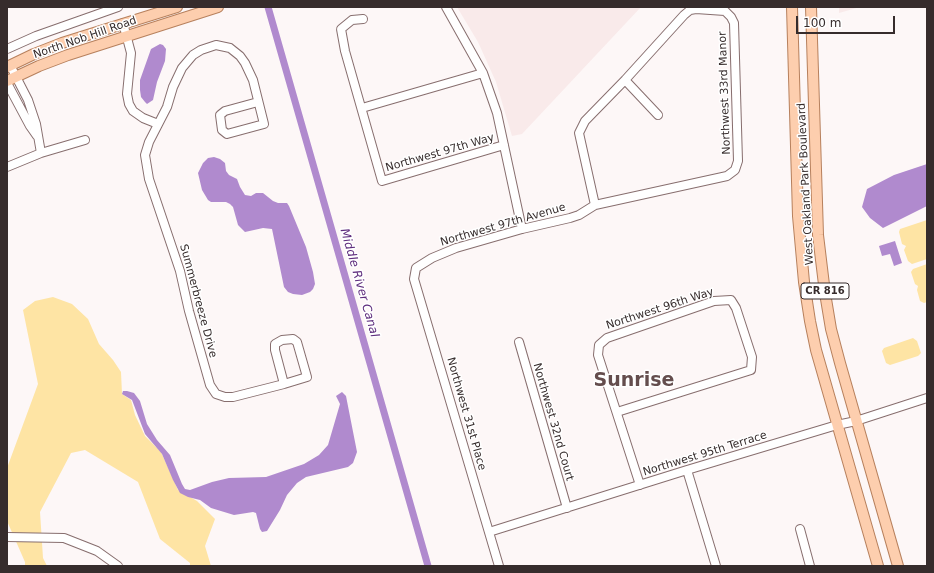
<!DOCTYPE html>
<style>
body{margin:0}
#map{position:relative;width:934px;height:573px;overflow:hidden;background:#fdf7f7;font-family:"DejaVu Sans",sans-serif}
canvas{display:block}
.frame{position:absolute;inset:0;border:8px solid #362c2c;pointer-events:none}
.scale{position:absolute;left:796px;top:16px;width:99px;height:18px;box-sizing:border-box;border:2px solid #362c2c;border-top:0;padding-left:5px;font-size:12px;line-height:14px;white-space:nowrap;color:#362c2c;-webkit-text-stroke:3px #fff;paint-order:stroke}
</style>
<div id="map">
<canvas width="934" height="573"></canvas>
<div class="frame"></div>
<div class="scale">100 m</div>
</div>
<script>
const g = document.querySelector('canvas').getContext('2d');
g.lineJoin = 'round';
function paint(path, color) {
  g.fillStyle = color;
  g.fill(path, 'evenodd');
}
function shape(rows) {
  const path = new Path2D();
  for (const r of rows) {
    path.moveTo(r[0], r[1]);
    for (let i = 2; i < r.length; i += 2) path.lineTo(r[i], r[i + 1]);
  }
  return path;
}
function strokePath(path, color, width, dash) {
  g.strokeStyle = color;
  g.lineWidth = width;
  g.lineCap = dash ? 'butt' : 'round';
  g.setLineDash(dash || []);
  g.stroke(path);
}
function drawText(font, color, halo, rows, align = 'center') {
  g.font = font + ' "DejaVu Sans",sans-serif';
  g.lineWidth = 3;
  g.setLineDash([]);
  g.textBaseline = 'middle';
  g.strokeStyle = halo;
  g.fillStyle = color;
  for (const [text, x, y, turn = 0] of rows) {
    g.save();
    g.translate(x, y);
    g.rotate((+turn || 0) * Math.PI / 180);
    g.textAlign = isNaN(turn) ? turn : align;
    if (halo) g.strokeText(text, 0, 0);
    g.fillText(text, 0, 0);
    g.restore();
  }
}
const built = shape([
 [457,7,641,7,522,134,512,136,496,82,478,42],
 [839,7,860,7,839,13]
]);
const green = shape([
 [927,220,927,259,912,264,908,261,904,250,906,246,902,244,899,232,900,229],
 [927,264,927,302,924,303,920,301,917,290,918,286,915,284,911,272,913,269],
 [53,297,72,304,88,319,99,344,113,360,121,372,122,394,131,400,135,415,145,436,161,452,178,490,197,501,215,519,205,546,211,566,190,566,190,563,160,539,138,482,85,450,71,453,40,512,43,558,47,566,25,566,25,562,7,521,7,468,38,384,23,310,35,301],
 [913,338,917,341,921,353,918,356,890,365,886,363,882,351,884,348]
]);
const water = shape([
 [160,44,163,45,166,49,165,61,157,82,153,100,147,104,145,102,141,97,140,90,140,80,151,49],
 [214,157,220,159,225,163,226,171,229,175,237,179,240,187,245,195,251,196,256,193,263,193,273,201,278,203,287,203,289,206,306,247,313,272,315,284,313,289,310,292,302,295,293,294,288,292,284,287,272,229,263,228,245,232,238,225,233,207,230,204,226,202,211,202,208,200,202,190,198,173,203,163,208,158],
 [927,164,927,206,883,228,870,218,862,207,867,189,894,175],
 [895,241,902,263,894,266,890,254,882,256,879,246],
 [123,391,127,391,134,393,140,401,147,424,157,440,170,455,182,484,185,489,190,490,212,482,229,478,266,477,304,464,319,455,328,445,340,404,336,396,342,392,346,396,357,452,353,463,348,467,306,477,297,483,287,495,280,510,267,531,262,532,260,529,256,513,253,512,234,515,211,508,200,500,188,497,180,493,173,480,162,454,145,434,132,400,122,394]
]);
const canal = shape([
 [268,7,428,566]
]);
const minor = shape([
 [446,7,483,73,497,113,522,229],
 [363,19,352,20,341,29,345,51,382,181,504,145],
 [123,23,131,53,127,94,129,104,133,111,143,118,158,124],
 [7,49,36,36,118,7],
 [10,65,28,100,36,124,41,153],
 [625,80,658,115],
 [7,83,30,126,37,136],
 [258,102,225,111,220,115,222,130,227,134,264,124,253,80,245,63,240,56,230,48,216,45,201,50,193,55,182,68,173,87,167,107,149,142,145,155,149,179,180,271,189,311,210,385,216,394,225,397,233,397,284,384,307,377,297,342,293,339,282,340,275,344,275,350,284,384],
 [362,108,483,73],
 [7,167,41,153,85,140],
 [519,342,567,508],
 [617,412,751,370,752,357,736,308,731,300,714,301,607,338,599,345,598,355,640,485],
 [687,470,716,566],
 [800,529,810,566],
 [489,532,687,470,837,425,856,421,927,398],
 [7,537,64,538,97,551,118,566],
 [499,566,414,279,416,268,432,258,456,248,522,229,570,218,579,215,595,205,727,176,735,170,738,161,734,23,731,17,725,11,696,9,690,10,684,15,625,80,585,121,579,133,595,205]
]);
const major = shape([
 [792,7,798,216,804,282,810,321,816,350,878,566],
 [811,7,818,235,825,293,831,329,840,363,898,566],
 [7,67,34,54,62,43,177,7],
 [7,81,39,66,68,55,218,7]
]);
const shields = [
 [825,291,48]
];
const shieldNames = [
 ["CR 816",825,291]
];
const streetNames = [
 ["North Nob Hill Road",85,38,-19],
 ["Northwest 33rd Manor",725,93,-92],
 ["Northwest 97th Way",440,153,-16],
 ["West Oakland Park Boulevard",806,184,-93],
 ["Northwest 97th Avenue",503,225,-16],
 ["Summerbreeze Drive",198,301,75],
 ["Northwest 96th Way",660,309,-18],
 ["Northwest 31st Place",466,414,74],
 ["Northwest 32nd Court",553,422,74],
 ["Northwest 95th Terrace",705,454,-17]
];
const waterNames = [
 ["Middle River Canal",359,283,74]
];
const townNames = [
 ["Sunrise",634,381]
];
paint(built, '#f9eaea');
paint(green, '#fee4a4');
paint(water, '#b08ace');
strokePath(canal, '#b08ace', 7);
strokePath(minor, '#876e6e', 10);
strokePath(major, '#b7805d', 12);
strokePath(minor, '#fff', 8);
strokePath(major, '#fdceae', 10);
for (const [x, y, w] of shields) {
  const box = new Path2D();
  box.roundRect(x - w / 2, y - 8, w, 16, 3);
  g.fillStyle = '#fff';
  g.fill(box);
  strokePath(box, '#362c2c', 1);
}
drawText('bold 10px', '#362c2c', null, shieldNames);
drawText('11px', '#362c2c', '#fff', streetNames);
drawText('italic 12px', '#5e2d7d', '#fff', waterNames);
drawText('bold 19px', '#644d4d', '#fff', townNames);
</script>
